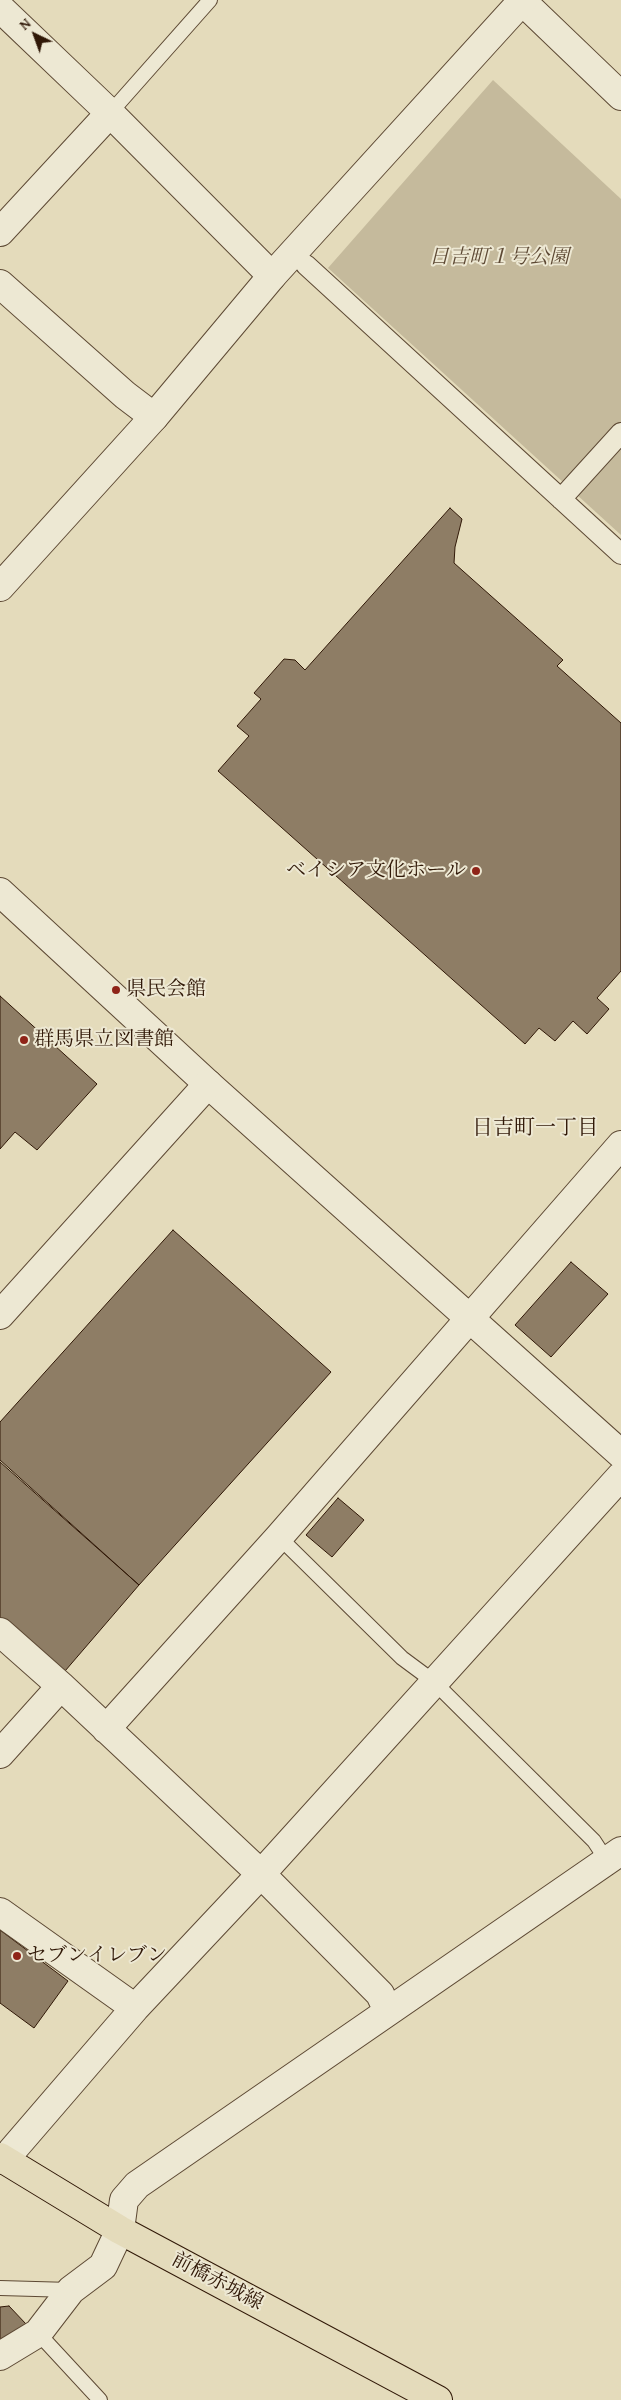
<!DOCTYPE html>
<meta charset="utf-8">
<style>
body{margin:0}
#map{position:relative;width:621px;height:2400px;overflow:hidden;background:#e4dbbb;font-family:"Gentium Book Plus",serif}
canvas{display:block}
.north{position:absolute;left:10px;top:10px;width:50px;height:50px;-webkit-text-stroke:4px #ede8d3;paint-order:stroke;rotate:318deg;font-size:14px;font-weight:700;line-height:20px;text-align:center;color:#301807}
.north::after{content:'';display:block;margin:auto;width:18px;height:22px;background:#301807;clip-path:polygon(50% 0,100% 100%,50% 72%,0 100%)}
</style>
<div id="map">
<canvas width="621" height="2400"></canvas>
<div class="north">N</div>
</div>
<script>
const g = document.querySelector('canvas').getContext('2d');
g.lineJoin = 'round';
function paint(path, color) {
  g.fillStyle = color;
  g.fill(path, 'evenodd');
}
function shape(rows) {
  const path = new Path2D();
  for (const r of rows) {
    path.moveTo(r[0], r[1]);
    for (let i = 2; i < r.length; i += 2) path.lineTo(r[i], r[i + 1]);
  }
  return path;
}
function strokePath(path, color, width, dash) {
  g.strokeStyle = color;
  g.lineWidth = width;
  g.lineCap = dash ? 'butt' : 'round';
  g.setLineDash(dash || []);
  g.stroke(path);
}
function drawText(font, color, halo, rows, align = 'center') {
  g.font = font + ' "Gentium Book Plus","Noto Serif JP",serif';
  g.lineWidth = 4;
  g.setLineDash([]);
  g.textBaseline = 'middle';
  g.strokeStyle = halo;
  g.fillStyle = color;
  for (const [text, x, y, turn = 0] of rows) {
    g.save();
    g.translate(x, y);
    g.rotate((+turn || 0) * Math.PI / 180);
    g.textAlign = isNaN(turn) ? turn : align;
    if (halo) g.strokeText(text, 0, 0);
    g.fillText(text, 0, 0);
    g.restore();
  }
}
const green = shape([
 [493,80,621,199,621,535,328,268]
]);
const building = shape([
 [450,508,462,519,455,547,454,563,563,660,557,666,621,723,621,971,597,998,609,1009,587,1034,573,1021,555,1041,539,1028,525,1044,218,771,249,736,237,726,261,699,254,693,284,659,295,660,305,670,450,508],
 [0,996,97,1084,37,1150,15,1132,0,1149,0,996],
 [173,1230,331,1372,139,1585,0,1460,0,1422,173,1230],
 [571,1262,608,1294,551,1357,515,1325,571,1262],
 [0,1462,139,1585,59,1678,0,1624,0,1462],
 [338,1498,364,1520,332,1557,306,1535,338,1498],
 [0,1930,68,1981,34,2028,0,2003,0,1930],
 [9,2306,26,2324,0,2343,0,2307,9,2306]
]);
const service = shape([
 [110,113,210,0],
 [279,1537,402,1658,433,1681,594,1841,607,1861],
 [0,2288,71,2290],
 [38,2333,100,2400]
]);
const pedestrian = shape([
 [306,265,621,554],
 [561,499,621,433]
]);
const minor = shape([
 [522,1,621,96],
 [0,8,110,113,272,276],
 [0,232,110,113],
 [0,284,125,395,154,417],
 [0,892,208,1084,621,1454],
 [0,1632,61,1686,261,1874,380,1994,388,2011],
 [106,1729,279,1537,621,1145],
 [0,1754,61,1686],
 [0,1912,135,2008],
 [4,2160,135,2008,261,1874,621,1476],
 [0,2356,38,2333,71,2290,103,2266,120,2230,124,2200,137,2185,621,1851]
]);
const tertiary = shape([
 [0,587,154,417,272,276,523,0],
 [0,1315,208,1084]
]);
const primary = shape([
 [0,2157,120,2230,438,2400]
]);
const markers = [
 [476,871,5,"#8f2418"],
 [116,990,5,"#8f2418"],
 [24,1040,5,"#8f2418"],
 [17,1956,5,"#8f2418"]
];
const parkNames = [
 ["日吉町１号公園",499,258]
];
const poiNames = [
 ["ベイシア文化ホール",466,871,"right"],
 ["県民会館",126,990],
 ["群馬県立図書館",34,1040],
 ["セブンイレブン",27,1956]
];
const streetNames = [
 ["前橋赤城線",217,2282,28]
];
const neighbourhoodNames = [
 ["日吉町一丁目",535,1129]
];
paint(green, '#c5ba9c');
paint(building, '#8e7d65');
strokePath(building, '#301807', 1);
strokePath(service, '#5d4934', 16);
strokePath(pedestrian, '#5d4934', 22);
strokePath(minor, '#5d4934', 30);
strokePath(tertiary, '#5d4934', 30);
strokePath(primary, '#301807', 30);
strokePath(service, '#ede8d3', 14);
strokePath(pedestrian, '#ede8d3', 20);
strokePath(minor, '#ede8d3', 28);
strokePath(tertiary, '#ede8d3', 28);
strokePath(primary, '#e4dbbb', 28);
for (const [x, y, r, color] of markers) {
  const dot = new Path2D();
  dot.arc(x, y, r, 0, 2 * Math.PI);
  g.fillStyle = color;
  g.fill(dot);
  strokePath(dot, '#ede8d3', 2);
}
drawText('italic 20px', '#5d4934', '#ede8d3', parkNames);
drawText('20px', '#301807', '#ede8d3', poiNames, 'left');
drawText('20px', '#301807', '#ede8d3', streetNames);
drawText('21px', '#301807', '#ede8d3', neighbourhoodNames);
</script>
